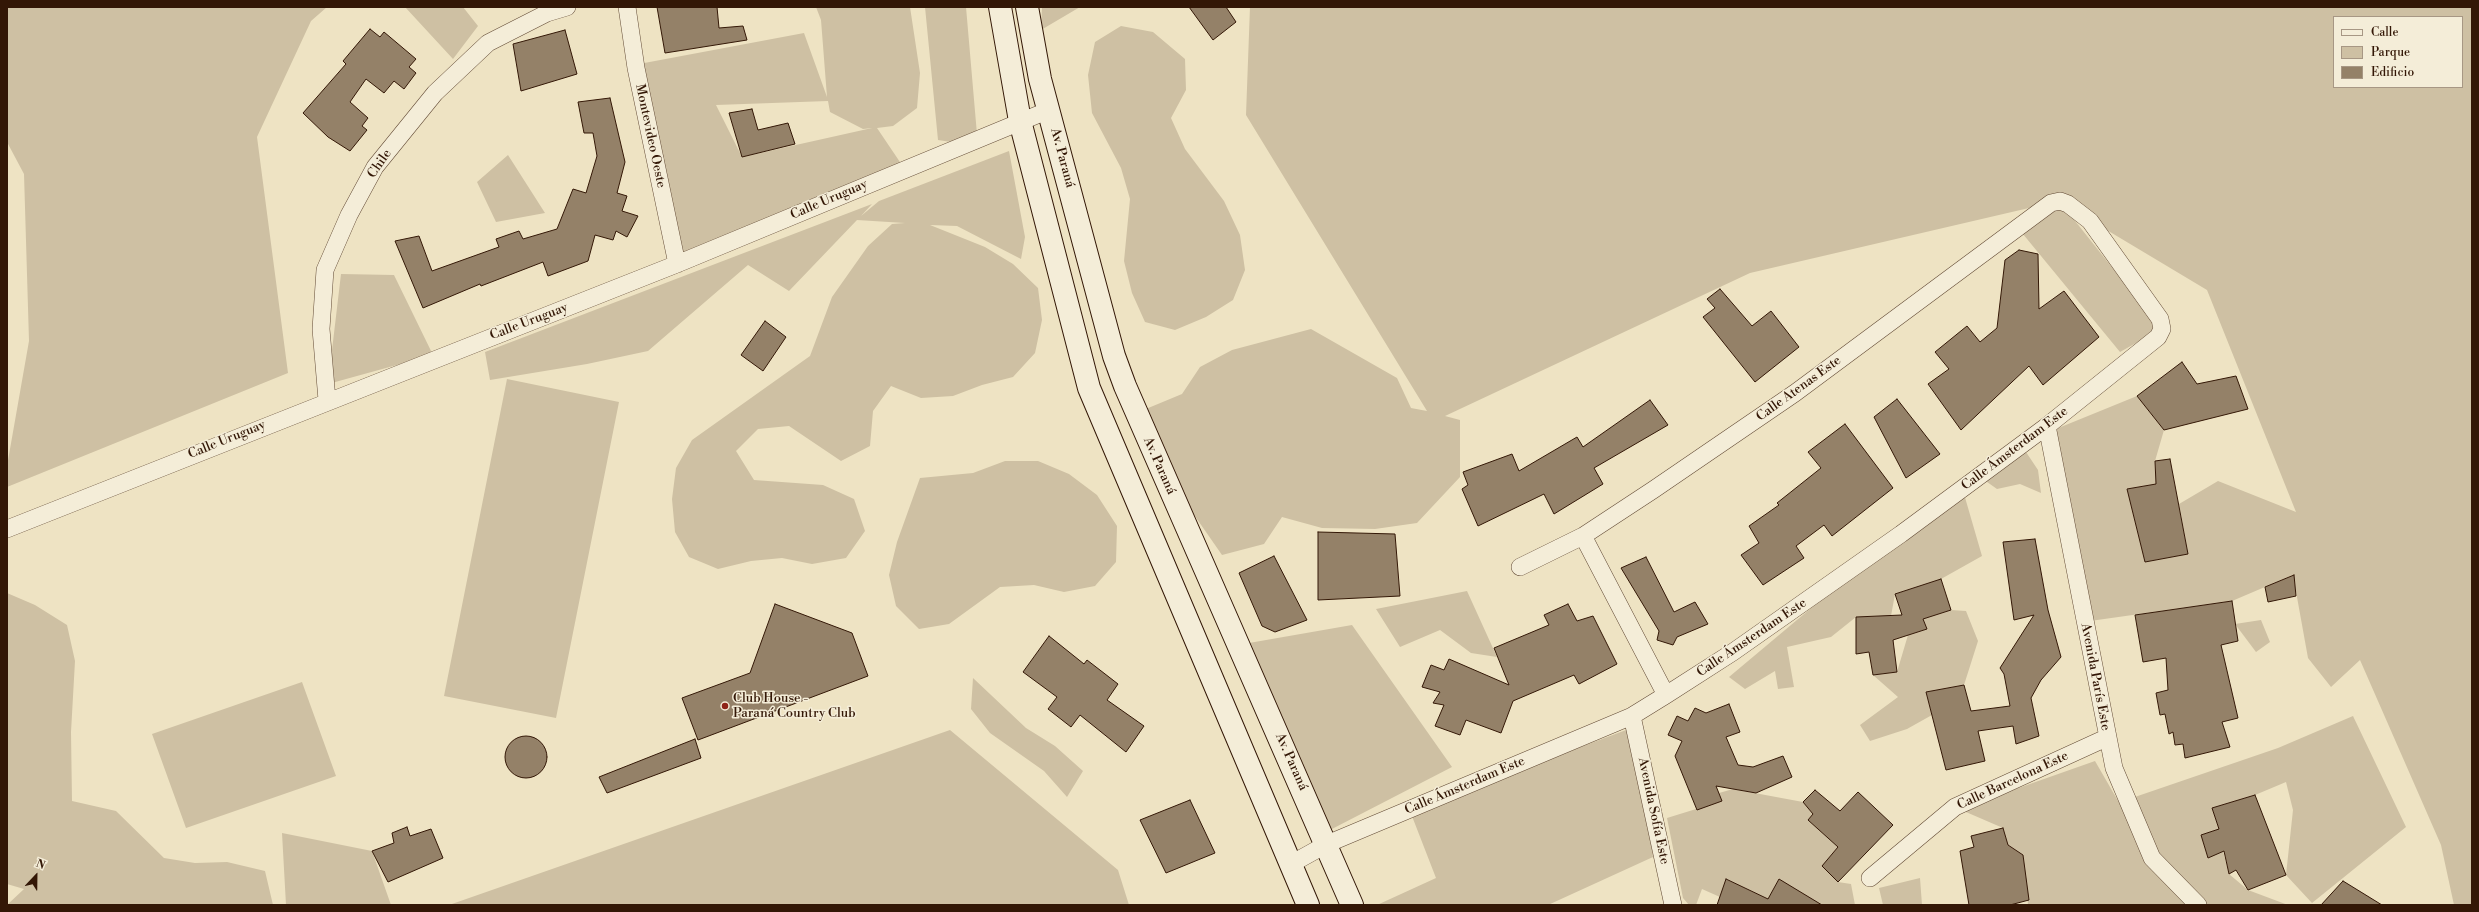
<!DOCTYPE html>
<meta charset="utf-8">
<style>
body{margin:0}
#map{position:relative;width:2479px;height:912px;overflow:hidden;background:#eee3c3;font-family:"Libre Bodoni",serif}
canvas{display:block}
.frame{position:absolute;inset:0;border:8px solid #331706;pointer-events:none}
.legend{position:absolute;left:2333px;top:16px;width:130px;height:72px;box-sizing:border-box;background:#f4edd8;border:1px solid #a79784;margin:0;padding:5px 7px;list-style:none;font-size:12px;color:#331706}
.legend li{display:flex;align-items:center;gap:8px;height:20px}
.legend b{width:20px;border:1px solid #a79784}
.north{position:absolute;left:16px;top:856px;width:40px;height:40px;-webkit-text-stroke:3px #f4edd8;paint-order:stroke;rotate:22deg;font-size:11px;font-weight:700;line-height:16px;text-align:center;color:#331706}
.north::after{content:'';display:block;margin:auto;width:14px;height:18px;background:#331706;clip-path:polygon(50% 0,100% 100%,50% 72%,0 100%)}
</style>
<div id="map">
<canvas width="2479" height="912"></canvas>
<div class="frame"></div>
<ul class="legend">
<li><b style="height:5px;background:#f4edd8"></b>Calle</li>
<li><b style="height:11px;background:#cec0a3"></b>Parque</li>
<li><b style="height:11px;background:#948168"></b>Edificio</li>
</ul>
<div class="north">N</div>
</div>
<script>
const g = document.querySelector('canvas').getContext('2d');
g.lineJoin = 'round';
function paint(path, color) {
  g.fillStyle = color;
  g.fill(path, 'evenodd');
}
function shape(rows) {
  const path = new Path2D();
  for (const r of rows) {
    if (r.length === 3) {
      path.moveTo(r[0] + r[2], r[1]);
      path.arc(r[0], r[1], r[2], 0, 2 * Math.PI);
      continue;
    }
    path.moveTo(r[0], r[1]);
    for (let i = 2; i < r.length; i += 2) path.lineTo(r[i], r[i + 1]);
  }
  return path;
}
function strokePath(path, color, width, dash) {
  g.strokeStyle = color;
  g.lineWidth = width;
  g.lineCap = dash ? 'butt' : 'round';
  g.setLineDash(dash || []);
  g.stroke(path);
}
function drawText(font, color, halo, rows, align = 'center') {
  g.font = font + ' "Libre Bodoni",serif';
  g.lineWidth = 3;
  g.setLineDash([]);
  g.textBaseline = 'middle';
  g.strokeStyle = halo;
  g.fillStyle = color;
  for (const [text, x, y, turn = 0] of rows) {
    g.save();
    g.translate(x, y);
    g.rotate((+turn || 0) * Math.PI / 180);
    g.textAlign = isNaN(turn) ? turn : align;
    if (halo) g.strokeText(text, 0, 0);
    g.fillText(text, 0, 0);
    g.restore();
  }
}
const green = shape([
 [7,7,327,7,311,21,257,137,288,373,7,487,7,466,29,341,24,174,7,142],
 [405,7,463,7,478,26,453,59],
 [816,7,910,7,920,73,917,108,893,126,877,128,906,171,680,260,639,64,804,33,827,97,821,20],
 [828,101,830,112,863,129,872,128,742,157,716,105],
 [925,7,966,7,978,146,938,140],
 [1042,7,1080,7,1041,30],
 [1250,7,2472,7,2472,905,2454,905,2441,845,2360,660,2331,687,2308,658,2293,575,2232,601,2090,621,2077,586,2056,429,2137,396,2164,430,2155,461,2156,484,2127,489,2145,562,2188,554,2179,504,2218,481,2296,512,2207,290,2060,202,2161,329,2120,352,2018,228,2059,201,1750,273,1445,416,1460,420,1460,477,1417,523,1375,529,1322,528,1282,517,1264,544,1222,555,1174,486,1141,411,1182,394,1200,367,1232,350,1311,329,1397,378,1411,408,1427,411,1246,115],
 [2334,17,2462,17,2462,87,2334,87],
 [1121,26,1153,32,1185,59,1186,90,1171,118,1185,149,1224,201,1240,235,1245,270,1233,300,1206,317,1175,330,1145,322,1132,293,1124,261,1130,199,1121,168,1092,113,1088,75,1095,42],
 [1009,151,1025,237,1021,259,957,226,930,225,985,247,1013,264,1038,288,1042,320,1035,353,1013,377,982,385,953,396,921,398,891,386,873,411,870,446,841,461,789,426,758,429,736,451,754,480,823,485,854,499,865,531,846,558,812,564,782,558,751,561,718,569,689,557,675,532,672,499,676,468,692,440,810,356,832,297,868,246,892,224,905,223,857,220,789,291,748,265,648,351,587,364,490,380,485,352,872,204,861,216,879,201],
 [508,155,545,213,496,222,477,182],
 [341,274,394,275,433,355,328,384],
 [507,379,619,402,556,718,444,696],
 [2022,446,2038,470,2041,493,2020,484,1997,489,1980,477],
 [1005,461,1038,461,1069,474,1097,495,1117,526,1116,562,1095,586,1064,592,1034,585,1000,587,949,624,919,629,896,606,889,575,897,542,920,478,973,473],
 [1964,494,1982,556,1941,579,1895,594,1891,616,1856,617,1831,637,1787,647,1794,687,1778,689,1775,671,1745,689,1729,677,1816,604],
 [1467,591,1497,657,1471,653,1440,630,1400,647,1376,609],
 [7,593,35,605,67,625,75,661,71,732,72,801,116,811,164,858,195,863,227,862,265,871,273,905,7,905,24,889,7,884],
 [1951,610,1966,611,1978,641,1964,685,1926,692,1932,715,1907,729,1870,741,1860,725,1898,697,1873,675,1897,672,1908,635,1927,629,1923,619],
 [2261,620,2270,642,2256,652,2235,624],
 [1352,625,1452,767,1330,830,1249,643],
 [973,678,1026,728,1055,746,1083,771,1067,797,1044,771,990,733,971,709],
 [302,682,336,776,186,828,152,734],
 [2353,716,2406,827,2312,903,2286,875,2293,810,2286,782,2255,795,2212,808,2219,829,2201,835,2208,858,2223,851,2229,874,2248,890,2288,905,2207,905,2152,858,2129,799,2278,748],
 [1634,727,1653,857,1548,905,1377,905,1436,878,1410,811],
 [950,730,1118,870,1129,905,449,905],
 [2095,761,2151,858,2197,905,2028,905,2023,855,2008,845,2003,828,1959,809],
 [1733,789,1803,802,1813,814,1808,820,1838,847,1823,866,1838,882,1851,884,1855,905,1810,905,1779,879,1768,899,1726,879,1720,897,1702,889,1696,905,1689,905,1683,898,1667,818,1722,801,1719,793],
 [282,833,372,851,391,905,286,905],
 [1920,878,1922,905,1883,905,1879,888]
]);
const building = shape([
 [657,7,717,7,719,28,743,26,747,40,665,53,657,7],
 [1189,7,1226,7,1236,22,1213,40,1189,7],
 [370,29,380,37,384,32,416,59,409,67,416,73,404,89,394,81,384,93,366,79,350,102,368,118,362,126,367,130,350,151,328,137,303,113,346,64,343,61,370,29],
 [565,30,577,74,521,91,513,44,565,30],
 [610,98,625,162,617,193,627,196,622,211,638,216,627,237,616,231,613,240,595,235,588,261,548,276,543,262,481,286,480,284,423,308,395,241,419,236,432,271,499,247,496,239,519,231,523,239,557,229,573,189,586,193,597,156,593,133,584,133,578,102,610,98],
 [752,109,758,130,788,123,795,144,742,157,729,113,752,109],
 [2019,250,2038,254,2039,309,2064,291,2099,337,2043,385,2029,366,1961,430,1928,384,1949,369,1935,352,1967,326,1980,342,1997,328,2005,260,2019,250],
 [1720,289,1752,326,1771,311,1799,347,1755,382,1703,317,1715,308,1707,299,1720,289],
 [765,321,786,337,763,371,741,355,765,321],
 [2182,362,2197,384,2236,376,2248,409,2164,430,2137,396,2182,362],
 [1897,399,1940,454,1906,478,1874,417,1897,399],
 [1650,400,1668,425,1594,468,1603,484,1554,514,1544,494,1478,526,1462,489,1468,485,1463,472,1512,454,1519,471,1577,437,1583,447,1650,400],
 [1845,424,1893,488,1832,536,1824,525,1796,546,1804,558,1763,585,1741,555,1759,543,1749,526,1779,505,1777,503,1821,468,1808,452,1845,424],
 [2170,459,2188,554,2145,562,2127,489,2156,484,2155,461,2170,459],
 [1318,532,1395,534,1400,596,1318,600,1318,532],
 [2035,539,2048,610,2061,657,2041,680,2031,698,2039,736,2016,744,2013,726,1978,731,1985,761,1946,770,1926,692,1964,685,1971,711,2010,706,2004,674,2000,668,2034,615,2014,620,2003,542,2035,539],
 [1274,556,1307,620,1275,632,1262,626,1239,573,1274,556],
 [1646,557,1674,612,1695,602,1708,624,1677,637,1673,645,1657,640,1659,631,1621,568,1646,557],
 [2294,575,2296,596,2268,602,2265,587,2294,575],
 [1941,579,1951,610,1923,619,1927,629,1893,640,1897,672,1873,675,1869,652,1856,654,1856,617,1902,615,1895,594,1941,579],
 [2232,601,2238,641,2221,645,2238,718,2222,722,2230,747,2185,758,2183,744,2175,745,2173,732,2169,734,2165,714,2160,715,2156,693,2168,690,2166,658,2143,662,2135,615,2232,601],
 [775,604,852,633,868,676,698,740,682,698,750,673,775,604],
 [1568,604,1577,621,1593,616,1617,664,1579,684,1574,675,1513,701,1501,733,1466,720,1460,735,1435,726,1444,705,1433,703,1440,692,1422,687,1431,665,1444,670,1449,659,1509,685,1494,648,1549,625,1544,615,1568,604],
 [1049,636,1084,664,1087,660,1118,684,1107,700,1144,726,1126,752,1080,715,1071,727,1048,709,1057,697,1023,672,1049,636],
 [1729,704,1740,732,1726,737,1738,765,1753,767,1783,756,1792,777,1756,793,1716,786,1722,801,1697,810,1675,756,1682,741,1668,735,1677,716,1688,721,1695,708,1706,713,1729,704],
 [526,757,21],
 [695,739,701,758,607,793,599,777,695,739],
 [1815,790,1840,811,1858,792,1893,825,1838,882,1822,866,1838,847,1808,820,1813,814,1803,802,1815,790],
 [2255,795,2286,875,2248,890,2236,870,2229,874,2224,851,2208,858,2201,835,2219,829,2212,808,2255,795],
 [1190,800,1215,853,1166,873,1140,820,1190,800],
 [407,827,410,836,431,829,443,858,388,882,372,851,394,843,392,833,407,827],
 [2003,828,2008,845,2023,855,2029,900,2010,905,1969,905,1960,851,1974,847,1971,836,2003,828],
 [1726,879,1768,899,1779,879,1822,905,1717,905,1726,879],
 [2343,881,2382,905,2321,905,2343,881]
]);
const street = shape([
 [627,7,636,68,677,264],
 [327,400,321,329,325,270,349,215,375,167,435,93,488,43,547,13,567,7],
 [2047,426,2114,768,2152,858,2198,905],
 [7,529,677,264,1049,110],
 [1583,536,1666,695],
 [1632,716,1673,905],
 [1291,864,1327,844,1632,716,1666,695,1733,652,1901,534,2047,426,2158,337,2162,329,2160,319,2090,221,2068,204,2060,201,2051,203,1795,393,1653,490,1583,536,1520,567],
 [1870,878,1955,807,2106,738]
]);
const secondary = shape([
 [1000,7,1020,121,1089,388,1308,905],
 [1027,7,1040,79,1114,356,1125,386,1352,905]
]);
const markers = [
 [725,706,4,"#8f2418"]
];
const streetNames = [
 ["Montevideo Oeste",650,136,78],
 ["Av. Paraná",1062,158,75],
 ["Chile",380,164,-55],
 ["Calle Uruguay",829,200,-23],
 ["Calle Uruguay",529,322,-21],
 ["Calle Atenas Este",1799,389,-36],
 ["Calle Uruguay",227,440,-22],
 ["Calle Ámsterdam Este",2015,449,-37],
 ["Av. Paraná",1159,466,66],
 ["Calle Ámsterdam Este",1752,638,-34],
 ["Avenida París Este",2095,677,79],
 ["Av. Paraná",1291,762,66],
 ["Calle Barcelona Este",2013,781,-25],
 ["Calle Ámsterdam Este",1465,786,-23],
 ["Avenida Sofía Este",1653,811,78]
];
const poiNames = [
 ["Club House -",733,699],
 ["Paraná Country Club",733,714]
];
paint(green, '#cec0a3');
paint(building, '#948168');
strokePath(building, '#331706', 1);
strokePath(street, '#624a35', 18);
strokePath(secondary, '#331706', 24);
strokePath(street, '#f4edd8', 17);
strokePath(secondary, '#f4edd8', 22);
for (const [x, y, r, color] of markers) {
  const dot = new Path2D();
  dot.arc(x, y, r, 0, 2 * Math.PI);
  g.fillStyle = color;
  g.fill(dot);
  strokePath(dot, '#f4edd8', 1.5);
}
drawText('13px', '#331706', '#f4edd8', streetNames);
drawText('13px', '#331706', '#f4edd8', poiNames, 'left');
</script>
